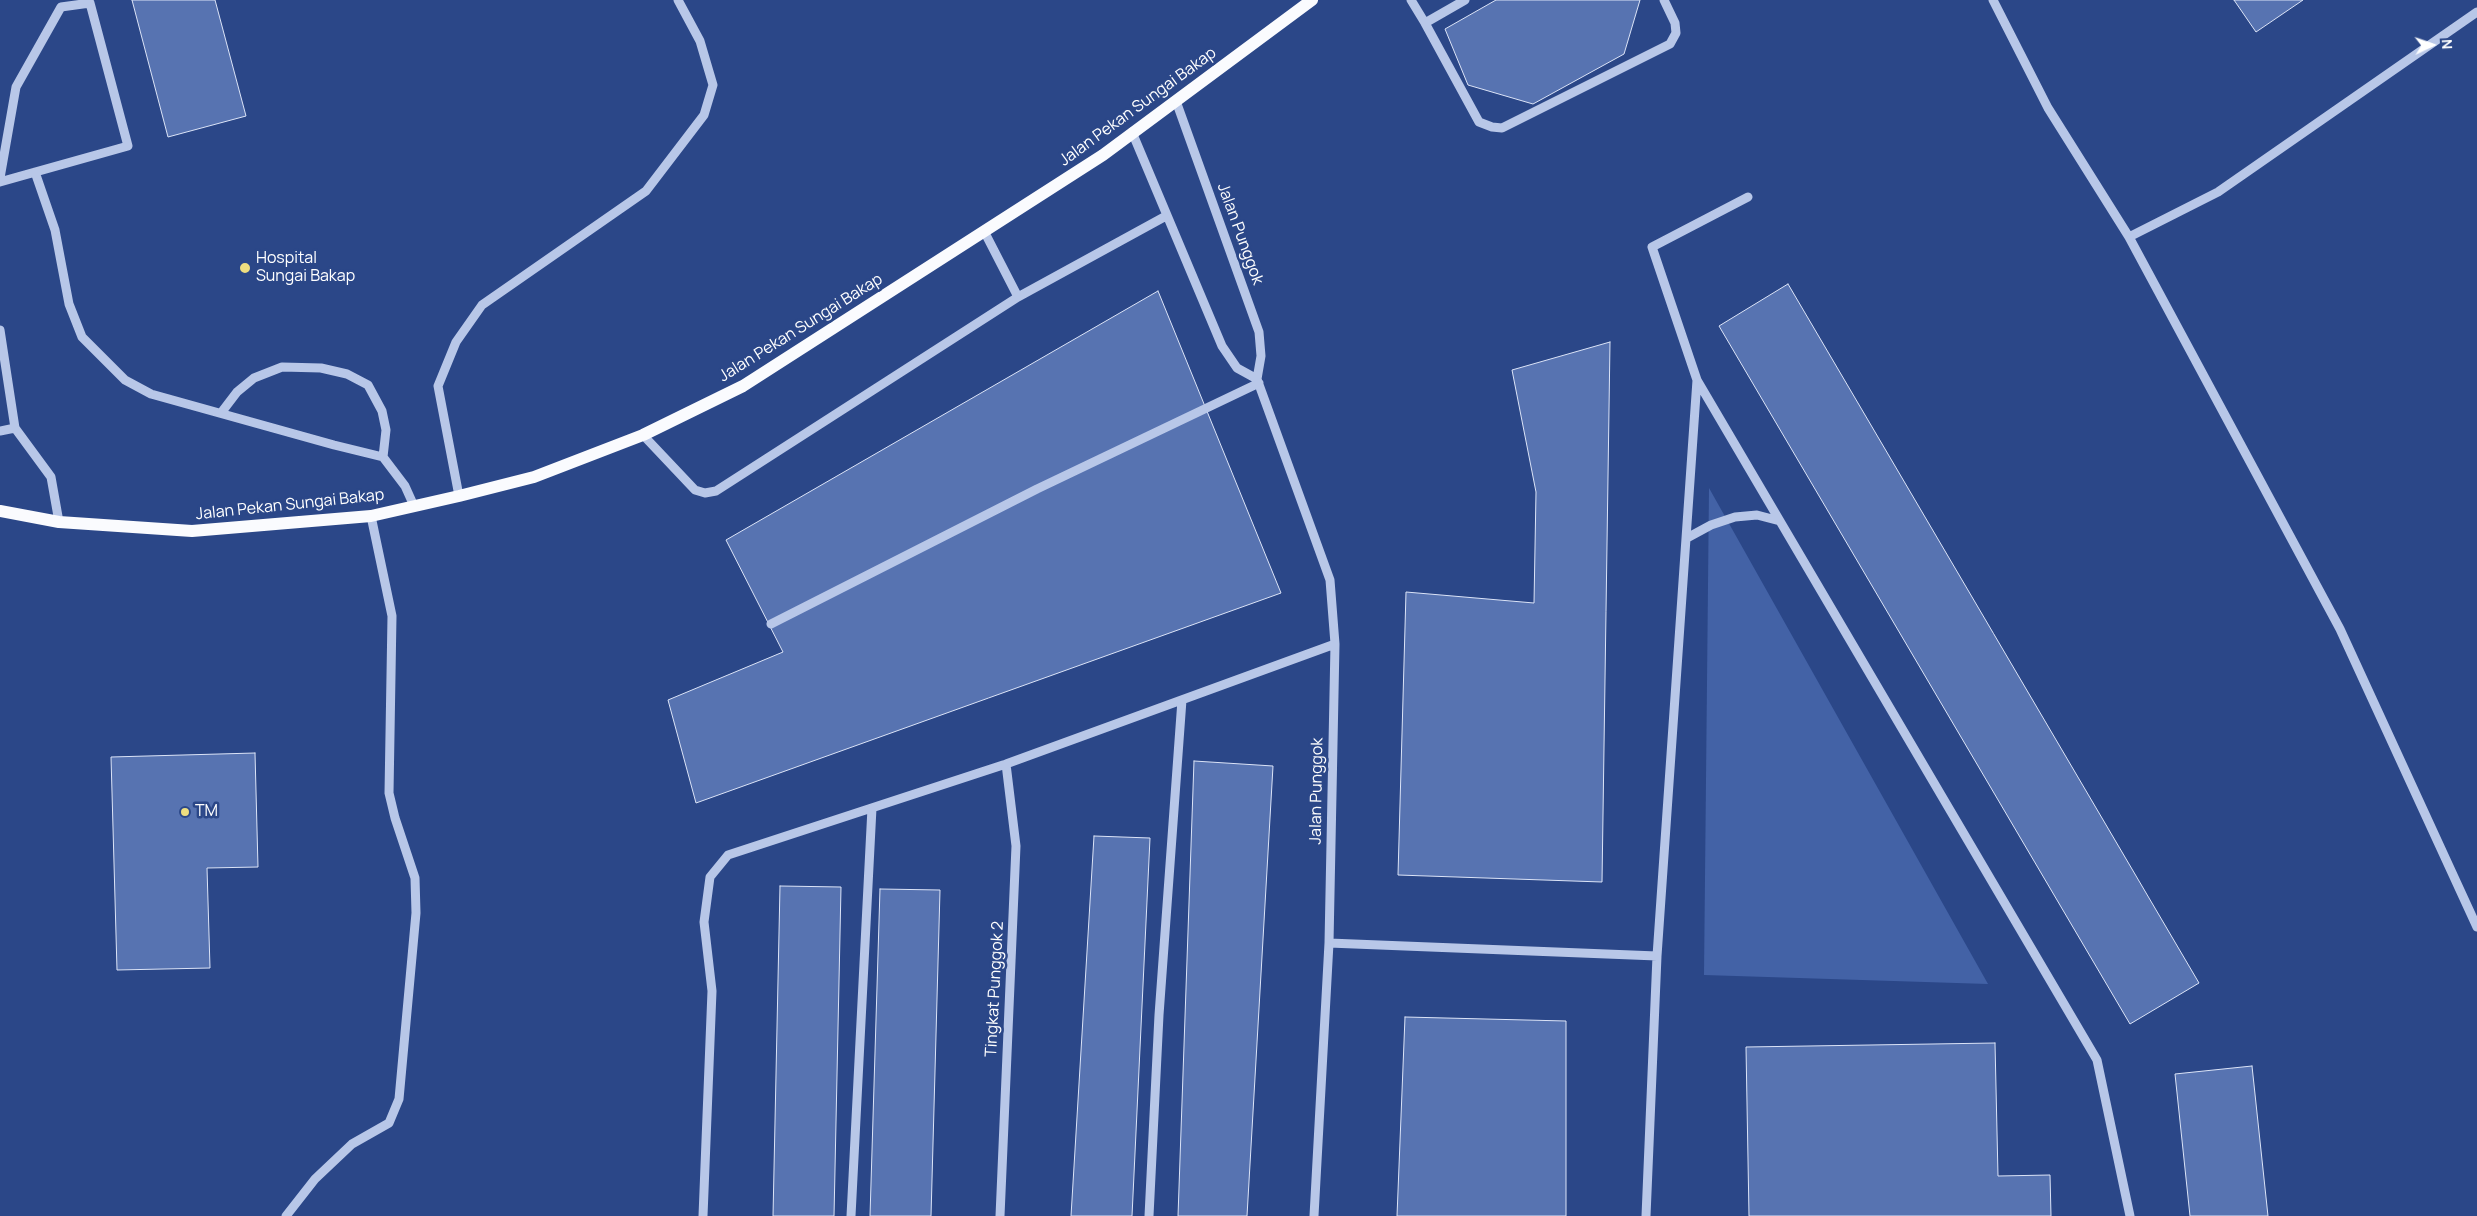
<!DOCTYPE html>
<style>
body{margin:0}
#map{position:relative;width:2477px;height:1216px;overflow:hidden;background:#2b4788;font-family:Manrope,sans-serif}
canvas{display:block}
.north{position:absolute;left:2407px;top:20px;width:50px;height:50px;-webkit-text-stroke:4px #2b4788;paint-order:stroke;rotate:87deg;font-size:14px;font-weight:700;line-height:20px;text-align:center;color:#fff}
.north::after{content:'';display:block;margin:auto;width:18px;height:22px;background:#fff;clip-path:polygon(50% 0,100% 100%,50% 72%,0 100%)}
</style>
<div id="map">
<canvas width="2477" height="1216"></canvas>
<div class="north">N</div>
</div>
<script>
const g = document.querySelector('canvas').getContext('2d');
g.lineJoin = 'round';
function paint(path, color) {
  g.fillStyle = color;
  g.fill(path, 'evenodd');
}
function shape(rows) {
  const path = new Path2D();
  for (const r of rows) {
    path.moveTo(r[0], r[1]);
    for (let i = 2; i < r.length; i += 2) path.lineTo(r[i], r[i + 1]);
  }
  return path;
}
function strokePath(path, color, width, dash) {
  g.strokeStyle = color;
  g.lineWidth = width;
  g.lineCap = dash ? 'butt' : 'round';
  g.setLineDash(dash || []);
  g.stroke(path);
}
function drawText(font, color, halo, rows, align = 'center') {
  g.font = font + ' Manrope,sans-serif';
  g.lineWidth = 5;
  g.setLineDash([]);
  g.textBaseline = 'middle';
  g.strokeStyle = halo;
  g.fillStyle = color;
  for (const [text, x, y, turn = 0] of rows) {
    g.save();
    g.translate(x, y);
    g.rotate((+turn || 0) * Math.PI / 180);
    g.textAlign = isNaN(turn) ? turn : align;
    if (halo) g.strokeText(text, 0, 0);
    g.fillText(text, 0, 0);
    g.restore();
  }
}
const green = shape([
 [1709,488,1988,984,1704,975]
]);
const building = shape([
 [132,0,215,0,246,116,168,137,132,0],
 [1496,0,1640,0,1624,54,1533,104,1468,85,1445,29,1496,0],
 [2234,0,2303,0,2256,32,2234,0],
 [1788,284,2199,983,2130,1024,1719,326,1788,284],
 [1158,291,1281,593,696,803,668,700,783,652,726,540,1158,291],
 [1610,342,1602,882,1398,875,1406,592,1534,603,1536,492,1512,370,1610,342],
 [255,753,258,867,207,868,210,968,117,970,111,757,255,753],
 [1194,761,1273,766,1247,1216,1178,1216,1194,761],
 [1094,836,1150,838,1132,1216,1071,1216,1094,836],
 [780,886,841,887,834,1216,773,1216,780,886],
 [880,889,940,890,931,1216,870,1216,880,889],
 [1405,1017,1566,1021,1566,1216,1397,1216,1405,1017],
 [1995,1043,1998,1176,2050,1175,2051,1216,1749,1216,1746,1047,1995,1043],
 [2252,1066,2268,1216,2190,1216,2175,1074,2252,1066]
]);
const minor = shape([
 [1411,0,1425,23,1465,0],
 [1993,0,2048,108,2129,237,2340,629,2477,927],
 [1425,23,1479,122,1492,127,1502,128,1670,44,1676,33,1675,23,1664,0],
 [1176,101,1259,332,1261,356,1257,379,1330,580,1335,644,1329,943,1314,1216],
 [1132,132,1222,346,1237,368,1257,379],
 [35,172,55,230,69,304,82,337,125,380,151,394,334,445,383,457,405,486,414,506],
 [0,178,16,87,61,7,90,3,128,146,0,182],
 [1748,197,1652,247,1697,380,2097,1060,2130,1216],
 [984,231,1018,297],
 [2129,237,2218,192,2477,12],
 [0,330,15,428,51,477,59,522],
 [221,413,237,392,254,378,282,367,321,368,347,374,368,385,382,411,386,430,383,457],
 [0,431,15,428],
 [643,435,695,490,705,493,716,491,1018,297,1166,216],
 [459,496,438,386,456,342,482,305,646,191,704,115,713,85,700,41,678,0],
 [1687,538,1711,525,1735,517,1757,515,1780,521],
 [771,624,1037,489,1259,383],
 [1329,943,1657,956],
 [286,1216,315,1179,352,1144,389,1123,399,1099,416,913,415,878,395,818,389,793,392,616,371,516],
 [703,1216,712,991,704,922,710,877,728,855,1006,764,1335,644],
 [851,1216,872,808],
 [1000,1216,1016,846,1006,764],
 [1149,1216,1159,1015,1182,700],
 [1646,1216,1657,956,1697,380]
]);
const major = shape([
 [0,511,59,522,192,531,371,516,459,496,534,477,643,435,743,386,1103,155,1312,0]
]);
const markers = [
 [245,268,6,"#eede80"],
 [185,812,5,"#eede80"]
];
const streetNames = [
 ["Jalan Pekan Sungai Bakap",1138,107,-36],
 ["Jalan Punggok",1240,234,70],
 ["Jalan Pekan Sungai Bakap",801,328,-32],
 ["Jalan Pekan Sungai Bakap",290,505,-6],
 ["Jalan Punggok",1317,791,-89],
 ["Tingkat Punggok 2",995,989,-87]
];
const poiNames = [
 ["Hospital",256,259],
 ["Sungai Bakap",256,277],
 ["TM",195,812]
];
paint(green, '#4362a6');
paint(building, '#5773b1');
strokePath(building, '#dce4f7', 1);
strokePath(minor, '#b8c7e8', 9);
strokePath(major, '#fafbfe', 12);
for (const [x, y, r, color] of markers) {
  const dot = new Path2D();
  dot.arc(x, y, r, 0, 2 * Math.PI);
  g.fillStyle = color;
  g.fill(dot);
  strokePath(dot, '#2b4788', 2);
}
drawText('16px', '#fff', '#2b4788', streetNames);
drawText('16px', '#fff', '#2b4788', poiNames, 'left');
</script>
